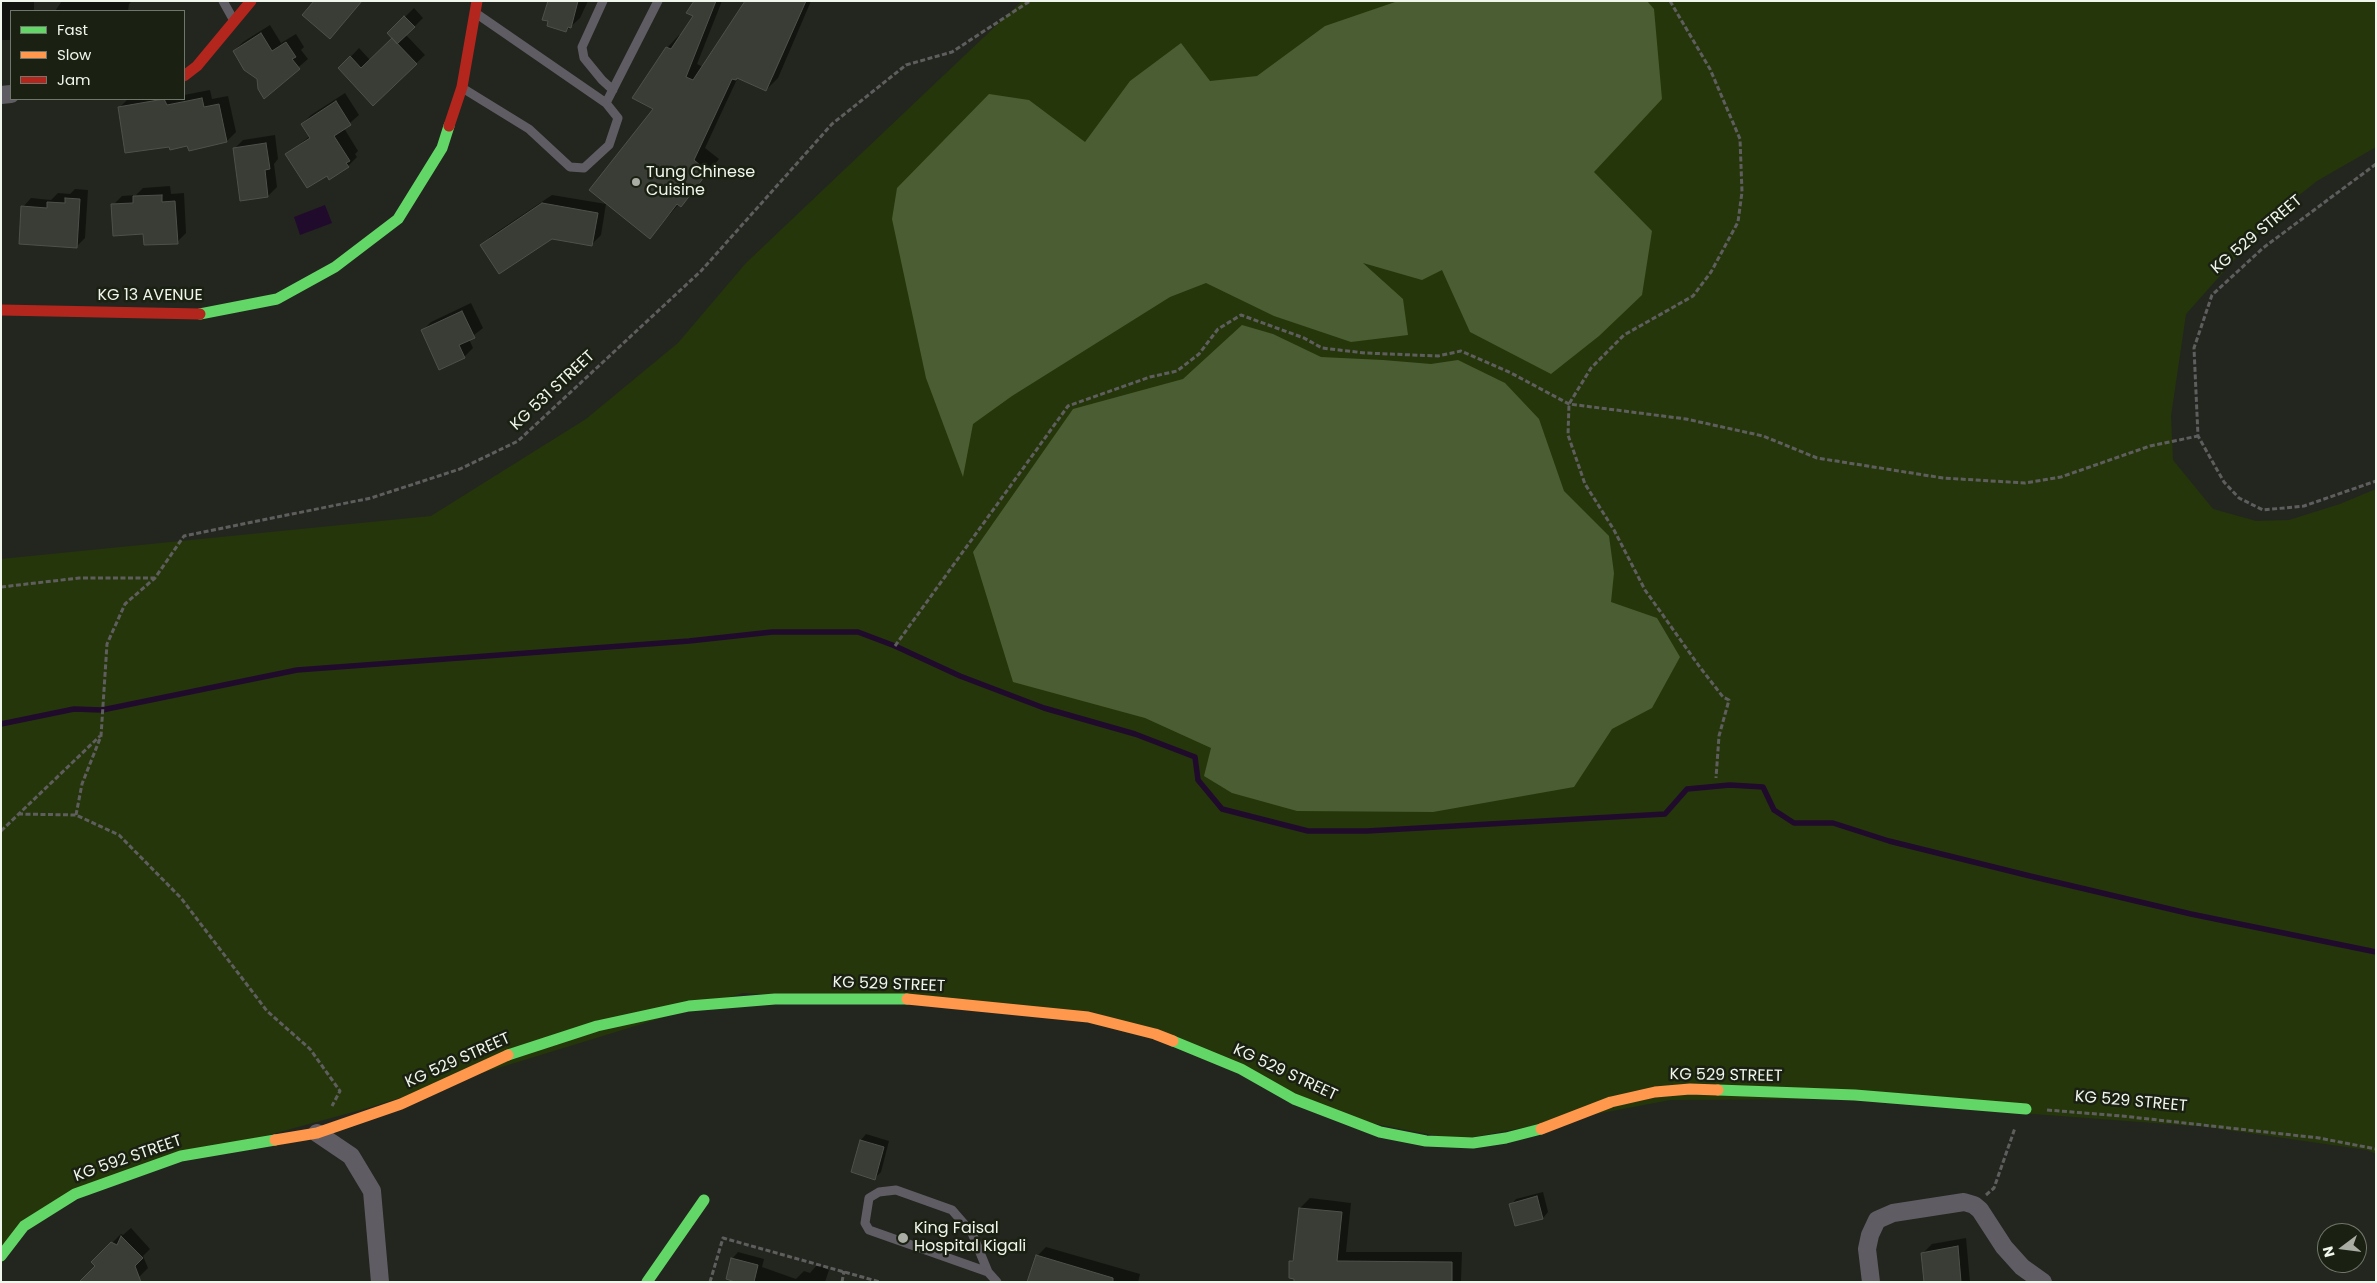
<!DOCTYPE html>
<style>
body{margin:0}
#map{position:relative;width:2377px;height:1283px;overflow:hidden;background:#23261e;font-family:Poppins,sans-serif}
canvas{display:block}
.frame{position:absolute;inset:0;border:2px solid #f1f6ec;pointer-events:none}
.legend{position:absolute;left:10px;top:10px;width:175px;height:90px;box-sizing:border-box;background:#1a2012;border:1px solid #707669;margin:0;padding:6px 9px;list-style:none;font-size:15px;color:#f1f6ec}
.legend li{display:flex;align-items:center;gap:10px;height:25px}
.legend b{width:25px;border:1px solid #707669}
.north{position:absolute;left:2317px;top:1223px;width:50px;height:50px;box-sizing:border-box;background:#1a2012;border:1px solid #707669;border-radius:50%;rotate:255deg;font-size:14px;font-weight:700;line-height:20px;text-align:center;color:#f1f6ec}
.north::after{content:'';display:block;margin:auto;width:18px;height:22px;background:#a9ada4;clip-path:polygon(50% 0,100% 100%,50% 72%,0 100%)}
</style>
<div id="map">
<canvas width="2377" height="1283"></canvas>
<div class="frame"></div>
<ul class="legend">
<li><b style="height:6px;background:#63d668"></b>Fast</li>
<li><b style="height:6px;background:#ff974d"></b>Slow</li>
<li><b style="height:6px;background:#b3261e"></b>Jam</li>
</ul>
<div class="north">N</div>
</div>
<script>
const g = document.querySelector('canvas').getContext('2d');
g.lineJoin = 'round';
function paint(path, color) {
  g.fillStyle = color;
  g.fill(path, 'evenodd');
}
function shape(rows) {
  const path = new Path2D();
  for (const r of rows) {
    path.moveTo(r[0], r[1]);
    for (let i = 2; i < r.length; i += 2) path.lineTo(r[i], r[i + 1]);
  }
  return path;
}
function strokePath(path, color, width, dash) {
  g.strokeStyle = color;
  g.lineWidth = width;
  g.lineCap = dash ? 'butt' : 'round';
  g.setLineDash(dash || []);
  g.stroke(path);
}
function drawText(font, color, halo, rows, align = 'center') {
  g.font = font + ' Poppins,sans-serif';
  g.lineWidth = 5;
  g.setLineDash([]);
  g.textBaseline = 'middle';
  g.strokeStyle = halo;
  g.fillStyle = color;
  for (const [text, x, y, turn = 0] of rows) {
    g.save();
    g.translate(x, y);
    g.rotate((+turn || 0) * Math.PI / 180);
    g.textAlign = isNaN(turn) ? turn : align;
    if (halo) g.strokeText(text, 0, 0);
    g.fillText(text, 0, 0);
    g.restore();
  }
}
const green = shape([
 [1022,1,2376,1,2376,147,2317,181,2274,215,2186,314,2171,416,2173,460,2213,509,2256,521,2289,520,2340,504,2376,489,2376,1154,2367,1150,2207,1127,1834,1099,1670,1100,1458,1140,1351,1119,1156,1040,1041,1010,743,993,364,1109,85,1185,1,1246,1,559,431,516,586,419,678,343,746,263]
]);
const forest = shape([
 [1398,1,1647,1,1654,9,1662,99,1594,172,1652,231,1642,295,1599,336,1551,374,1470,332,1442,270,1422,280,1363,263,1403,299,1408,335,1351,342,1274,316,1206,283,1170,297,1012,396,973,424,963,477,926,378,892,219,897,188,989,94,1029,100,1085,142,1130,81,1181,43,1210,81,1257,76,1325,26],
 [1242,325,1273,334,1321,357,1383,360,1431,364,1458,360,1505,383,1539,419,1564,491,1609,536,1614,573,1611,602,1657,618,1680,657,1652,708,1612,729,1574,787,1433,812,1297,811,1232,793,1204,776,1211,748,1145,718,1013,682,973,552,1073,409,1183,379]
]);
const water = shape([
 [325,205,332,223,300,235,294,217]
]);
const shadow = shape([
 [1,1,34,1,34,11,11,11,10,40,1,40],
 [62,1,132,1,129,4,128,11,55,11],
 [549,1,588,1,580,18,566,31],
 [695,1,722,1,697,64,703,67,771,77,773,77,806,1,811,1,778,78,766,90,738,77,705,148,719,159,692,193,681,205,679,204,650,237,655,108,667,48,679,35,681,36,695,16],
 [414,8,423,18,406,35,425,55,373,104,340,68,359,48,370,60,393,38,389,33],
 [270,25,281,43,296,34,304,47,301,50,308,59,264,97,258,79,234,51,243,42],
 [210,90,212,99,228,96,236,132,227,141,188,144,120,107,128,99,184,99,184,95],
 [345,93,359,115,344,128,358,151,355,154,357,157,348,166,327,174,287,154,310,136,302,124,311,115],
 [275,135,278,159,274,164,277,187,268,196,234,149,243,140],
 [170,186,171,194,184,193,186,233,177,242,144,233,113,205,122,196,136,195,143,188],
 [75,189,88,190,85,238,76,247,23,207,31,198,51,200,58,193,70,194],
 [552,195,606,204,601,235,592,244,552,237,482,245,491,236],
 [471,303,483,328,469,339,473,348,464,357,422,331,431,322],
 [866,1134,889,1141,881,1172,875,1178,861,1140],
 [1543,1192,1548,1212,1543,1218,1516,1225,1511,1205,1516,1199],
 [1310,1198,1351,1203,1346,1252,1462,1252,1461,1281,1295,1282,1291,1261,1295,1257,1300,1208],
 [131,1228,150,1249,143,1256,148,1268,134,1282,97,1266,93,1262,121,1234,123,1235],
 [1966,1238,1970,1282,1925,1282,1923,1253,1932,1244],
 [1046,1247,1140,1274,1138,1282,1028,1282,1037,1256],
 [738,1252,764,1259,762,1267,796,1279,804,1271,810,1273,817,1265,829,1270,825,1282,734,1282,732,1259]
]);
const stream = shape([
 [1,724,74,709,102,710,297,670,689,641,772,632,858,632,895,646,960,676,1044,708,1135,734,1195,757,1198,780,1222,809,1308,831,1367,831,1665,814,1687,789,1730,785,1763,787,1774,810,1794,823,1833,823,1889,841,2030,876,2191,914,2376,952]
]);
const building = shape([
 [314,1,362,1,330,39,302,15,314,1],
 [548,1,578,1,571,28,568,27,566,32,547,26,548,21,542,20,548,1],
 [694,1,716,1,686,77,693,80,745,1,806,1,766,91,737,78,736,80,732,79,694,160,708,172,681,207,677,204,650,239,589,190,653,109,632,98,666,47,671,49,693,16,686,13,694,1],
 [404,16,415,27,397,44,387,33,404,16],
 [261,33,272,51,286,42,296,57,292,59,300,69,264,99,258,89,257,79,244,70,233,51,261,33],
 [392,38,417,64,373,106,338,68,350,56,361,68,392,38],
 [202,98,204,107,219,104,227,142,189,151,187,146,170,150,169,147,125,153,118,107,164,99,167,105,202,98],
 [336,101,351,125,334,136,350,161,346,163,349,167,329,180,327,176,307,188,285,154,310,138,301,124,336,101],
 [266,143,270,169,265,170,268,197,240,201,233,148,266,143],
 [162,195,162,202,175,201,178,244,144,245,143,234,113,236,111,204,133,203,133,196,162,195],
 [65,198,80,199,77,248,19,244,21,206,47,208,47,202,65,203,65,198],
 [542,203,598,213,592,246,552,239,499,274,480,245,542,203],
 [462,311,475,338,459,345,465,358,439,370,421,330,462,311],
 [860,1140,884,1147,875,1180,851,1172,860,1140],
 [1537,1196,1543,1219,1515,1226,1509,1204,1537,1196],
 [1299,1208,1342,1212,1337,1261,1452,1262,1452,1282,1294,1282,1294,1279,1289,1278,1289,1261,1293,1261,1299,1208],
 [121,1236,143,1258,135,1266,141,1282,79,1282,95,1266,91,1262,111,1242,117,1245,121,1236],
 [1958,1246,1961,1282,1924,1282,1921,1253,1958,1246],
 [1036,1255,1113,1278,1113,1282,1027,1282,1036,1255],
 [731,1258,758,1265,754,1282,735,1282,726,1279,731,1258]
]);
const path = shape([
 [1670,1,1710,69,1740,139,1742,192,1738,222,1711,272,1693,296,1624,335,1591,368,1569,404,1568,435,1585,484,1614,530,1645,590,1699,666,1723,697,1729,700,1719,736,1716,778],
 [2376,164,2263,248,2212,295,2194,348,2198,436,2224,482,2239,498,2263,510,2304,506,2376,481],
 [1,587,79,578,155,578],
 [895,646,1068,406,1150,377,1177,371,1199,354,1218,329,1241,315,1304,338,1322,348,1365,353,1438,356,1461,351,1511,373,1569,404,1686,419,1763,436,1817,458,1943,478,2025,483,2061,477,2150,446,2198,436],
 [18,814,76,815,119,835,181,898,267,1011,310,1049,340,1091,332,1106],
 [76,815,82,784,101,736,107,644,125,604,155,578,184,536,371,498,460,469,518,441,701,271,832,124,906,65,952,52,1030,1],
 [1,831,100,736],
 [2047,1110,2122,1116,2319,1138,2376,1149],
 [1986,1195,1994,1188,2015,1128],
 [710,1282,723,1238,880,1282],
 [842,1282,844,1271]
]);
const lane = shape([
 [223,1,233,19],
 [603,1,582,47,584,58,602,80,613,90],
 [464,89,529,129,570,167,584,168,609,145,618,118,606,103,477,14],
 [606,103,658,1],
 [988,1272,869,1230,865,1223,869,1198,879,1192,896,1190,952,1210,972,1233,988,1272,997,1282]
]);
const street = shape([
 [1,95,11,94],
 [317,1133,351,1156,372,1191,380,1282],
 [1871,1282,1867,1249,1870,1235,1877,1220,1893,1213,1964,1202,1974,1205,1980,1210,2004,1247,2022,1267,2043,1282]
]);
const fast = shape([
 [200,314,277,299,335,267,398,219,442,148,449,126],
 [1173,1041,1241,1069,1294,1099,1380,1132,1426,1141,1473,1143,1506,1138,1541,1129],
 [508,1055,597,1026,689,1006,775,999,907,999],
 [1718,1090,1855,1095,2026,1109],
 [1,1256,24,1226,75,1194,181,1156,275,1140],
 [647,1282,704,1200]
]);
const slow = shape([
 [907,999,1088,1017,1155,1034,1173,1041],
 [1541,1129,1611,1102,1655,1092,1690,1089,1718,1090],
 [275,1140,317,1133,401,1104,508,1055]
]);
const jam = shape([
 [184,76,197,66,251,1],
 [449,126,462,87,477,1],
 [1,310,200,314]
]);
const markers = [
 [636,182,5,"#a9ada4"],
 [903,1238,6,"#a9ada4"]
];
const poiNames = [
 ["Tung Chinese",646,173],
 ["Cuisine",646,191],
 ["King Faisal",914,1229],
 ["Hospital Kigali",914,1247]
];
const streetNames = [
 ["KG 529 STREET",2257,235,-40],
 ["KG 13 AVENUE",150,296],
 ["KG 531 STREET",553,391,-43],
 ["KG 529 STREET",889,985,2],
 ["KG 529 STREET",458,1061,-24],
 ["KG 529 STREET",1285,1073,25],
 ["KG 529 STREET",1726,1076,1],
 ["KG 529 STREET",2131,1102,5],
 ["KG 592 STREET",128,1159,-19]
];
paint(green, '#26360b');
paint(forest, '#4b5d33');
paint(water, '#200b2d');
paint(shadow, '#0007');
strokePath(stream, '#200b2d', 5.5);
paint(building, '#3a3d36');
strokePath(building, '#4e504a', 1);
strokePath(path, '#5f5e5f', 3, [5, 2.5]);
strokePath(lane, '#605c64', 9);
strokePath(street, '#605c64', 18);
strokePath(fast, '#63d668', 11);
strokePath(slow, '#ff974d', 11);
strokePath(jam, '#b3261e', 11);
for (const [x, y, r, color] of markers) {
  const dot = new Path2D();
  dot.arc(x, y, r, 0, 2 * Math.PI);
  g.fillStyle = color;
  g.fill(dot);
  strokePath(dot, '#1a2012', 2);
}
drawText('16px', '#f1f6ec', '#1a2012', poiNames, 'left');
drawText('16px', '#f1f6ec', '#1a2012', streetNames);
</script>
